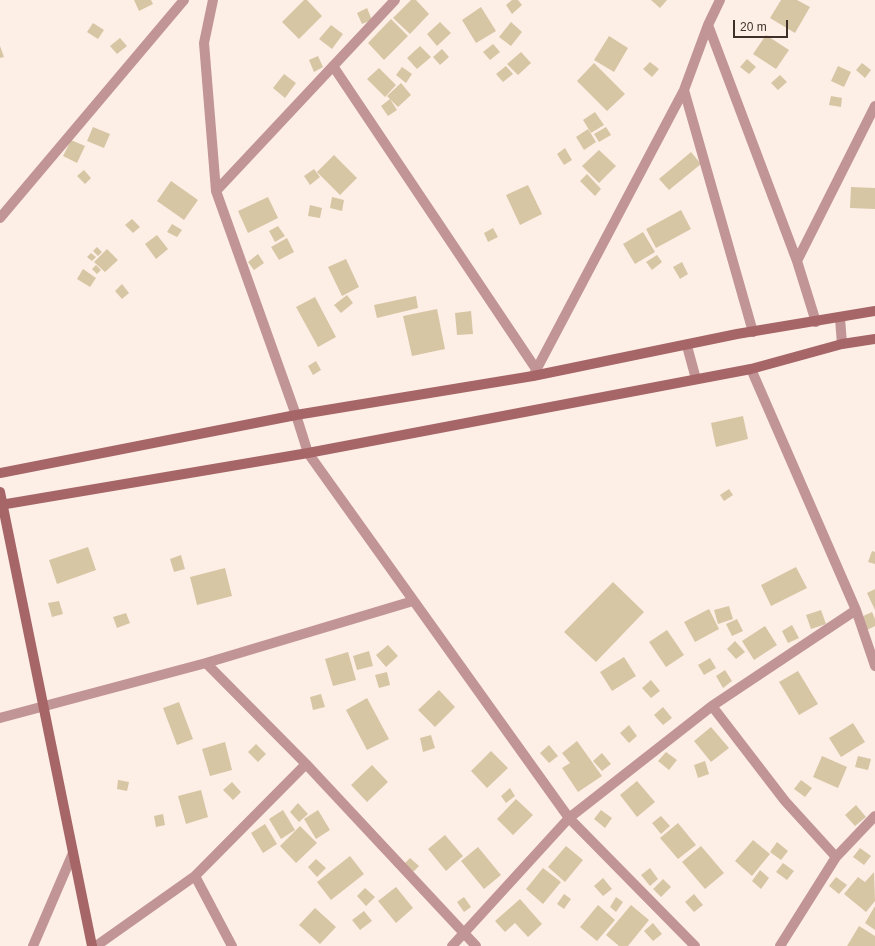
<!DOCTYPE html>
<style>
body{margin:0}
#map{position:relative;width:875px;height:946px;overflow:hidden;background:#fdeee6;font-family:Helvetica,sans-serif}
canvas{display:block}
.scale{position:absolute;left:733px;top:20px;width:55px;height:18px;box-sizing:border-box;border:2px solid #3e3029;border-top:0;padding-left:5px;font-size:12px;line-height:14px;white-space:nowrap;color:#3e3029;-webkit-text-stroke:3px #fdeee6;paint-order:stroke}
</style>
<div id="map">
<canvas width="875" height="946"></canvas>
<div class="scale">20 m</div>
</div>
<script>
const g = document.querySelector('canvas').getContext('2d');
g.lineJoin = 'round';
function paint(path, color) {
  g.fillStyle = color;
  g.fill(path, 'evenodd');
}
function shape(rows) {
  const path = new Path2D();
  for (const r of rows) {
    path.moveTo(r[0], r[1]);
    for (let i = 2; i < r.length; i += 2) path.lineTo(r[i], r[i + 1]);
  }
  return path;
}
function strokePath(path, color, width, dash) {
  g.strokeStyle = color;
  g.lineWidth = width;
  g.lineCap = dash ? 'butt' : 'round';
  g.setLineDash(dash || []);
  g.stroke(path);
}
const building = shape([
 [134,0,151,0,153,4,139,11],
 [304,0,307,0,322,16,299,39,282,22],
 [411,0,416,0,429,14,410,34,393,18],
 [512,0,518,0,522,5,512,14,506,5],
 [651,0,667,0,660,8],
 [781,0,797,0,810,7,795,33,770,18],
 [481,7,496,31,476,43,462,20],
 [367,8,372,20,362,24,357,13],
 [391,19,408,36,384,60,368,43],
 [440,22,451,33,437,46,427,34],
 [511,22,522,32,511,46,499,37],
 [93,23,104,30,98,39,87,32],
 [331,25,343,34,332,49,319,39],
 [766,35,789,50,776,69,753,54],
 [609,36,628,48,614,72,594,60],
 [120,38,127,46,117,54,110,46],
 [493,44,500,52,490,60,483,52],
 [0,46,4,57,0,58],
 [420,46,431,57,417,69,407,58],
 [442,49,449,57,440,65,433,57],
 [521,52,531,63,518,75,507,64],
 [318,56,323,67,314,72,309,60],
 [747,59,756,67,749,74,740,67],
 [650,62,659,69,652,77,643,69],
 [594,63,625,94,607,111,577,81],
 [862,63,871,70,865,78,856,70],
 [506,66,513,74,503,82,496,74],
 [838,66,851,72,844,87,831,81],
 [402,67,412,74,406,83,396,75],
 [379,68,396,85,385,97,367,79],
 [284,74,296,83,285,98,273,88],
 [780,75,787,82,778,90,771,83],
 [401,83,411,95,398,107,387,96],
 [831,96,842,98,841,107,829,105],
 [390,99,397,110,388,116,381,106],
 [595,112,604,125,591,133,583,120],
 [93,127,110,134,104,148,87,141],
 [606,127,611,135,599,142,594,134],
 [588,129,596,142,584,150,576,137],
 [71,140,85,146,77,163,63,156],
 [565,148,572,160,564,165,557,154],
 [599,150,616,166,599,183,582,166],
 [691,152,701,164,669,190,659,179],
 [334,155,357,178,340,195,317,172],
 [314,169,320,177,310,185,304,176],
 [84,170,91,178,85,184,77,176],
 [587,174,601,189,595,196,580,181],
 [171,181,198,200,184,220,157,201],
 [528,185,542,214,520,225,506,195],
 [851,187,875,188,875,209,850,208],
 [268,197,278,218,248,233,238,211],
 [332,197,344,200,342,211,330,208],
 [310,205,322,208,320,218,308,216],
 [681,210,691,229,656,248,646,229],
 [132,219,140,227,133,233,125,225],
 [172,224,182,230,177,237,167,232],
 [278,226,285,236,275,242,269,231],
 [493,228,498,237,488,242,484,233],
 [643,232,655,252,635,264,623,244],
 [157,235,168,249,156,259,145,244],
 [287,238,294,252,279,260,271,247],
 [97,247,102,252,98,256,93,251],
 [107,249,118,260,105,272,94,262],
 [91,253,96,257,92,261,87,257],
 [258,254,264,263,254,270,248,262],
 [657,255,662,262,652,270,646,262],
 [346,259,359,287,342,296,328,267],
 [682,262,688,274,680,279,673,267],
 [96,265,101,270,97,274,92,269],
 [83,269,96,278,90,287,77,279],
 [122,284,129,293,122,299,115,291],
 [347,295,353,303,341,313,334,305],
 [416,296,418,308,377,318,374,305],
 [315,297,336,337,318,347,296,307],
 [437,309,445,349,412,356,403,316],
 [471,311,473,334,457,335,455,313],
 [316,361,321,370,313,375,308,366],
 [743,416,748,439,716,447,711,423],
 [729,489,733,495,724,501,720,495],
 [88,547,96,570,57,584,49,560],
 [872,551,875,552,875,564,868,562],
 [181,555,185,569,174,572,170,559],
 [796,567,807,588,771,606,761,585],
 [225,568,232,596,197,605,190,577],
 [613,582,644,612,596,662,564,632],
 [875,589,875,610,867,593],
 [59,601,63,614,52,617,48,603],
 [729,606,733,619,718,624,714,610],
 [709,609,719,629,695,642,684,622],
 [821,610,826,624,811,629,806,615],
 [872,612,875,619,875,626,867,630,861,617],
 [126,613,130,623,117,628,113,617],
 [737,619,743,631,732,636,726,624],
 [792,625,799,638,788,643,782,631],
 [765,626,777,645,754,660,742,641],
 [667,630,684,655,666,667,649,642],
 [735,641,745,652,736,659,727,649],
 [388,645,398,656,386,667,376,655],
 [369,651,373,666,357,670,353,656],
 [348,652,356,680,333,686,325,659],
 [624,657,636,676,612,691,600,672],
 [710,658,716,668,704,675,698,665],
 [725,670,732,681,723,688,716,676],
 [798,671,818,704,799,715,779,682],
 [387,672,390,685,379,688,375,675],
 [651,680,660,691,651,698,642,688],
 [439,690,455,707,435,727,418,710],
 [321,694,325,707,313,710,310,697],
 [367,698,389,739,367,750,346,710],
 [179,702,193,739,177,745,163,708],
 [663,707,672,718,663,725,654,715],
 [853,723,865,742,841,757,829,738],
 [629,725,637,736,629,743,620,733],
 [711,727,729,748,711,762,694,741],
 [431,735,435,748,423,752,420,738],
 [577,741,602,776,578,792,562,768,570,763,562,753],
 [225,742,232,770,210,776,202,749],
 [256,744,266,754,258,762,248,752],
 [549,745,558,756,549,763,540,753],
 [491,751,508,768,487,788,471,771],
 [666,752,677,760,669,770,658,761],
 [602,753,611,764,602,771,593,761],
 [822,756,847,767,838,788,813,777],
 [858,756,871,759,868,770,855,767],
 [705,761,709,774,698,778,694,765],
 [372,765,388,782,367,802,351,785],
 [118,780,129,782,127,791,117,789],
 [801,780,812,788,805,797,794,789],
 [637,781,655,802,637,817,620,795],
 [232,782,241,792,233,800,223,790],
 [510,788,515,796,506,803,501,796],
 [201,790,208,817,186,824,178,796],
 [516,799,533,815,513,835,497,819],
 [298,803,308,814,299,822,290,812],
 [856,805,866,817,855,826,845,815],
 [283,810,295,830,281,839,269,819],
 [318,810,330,830,316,839,304,819],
 [601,810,612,818,605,828,594,819],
 [163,814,165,825,156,827,154,816],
 [661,816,670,826,661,834,652,823],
 [678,823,696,845,678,859,660,838],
 [265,824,277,844,263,853,251,833],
 [300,826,317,843,296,863,280,846],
 [445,835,463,856,446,871,428,849],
 [753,840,770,854,752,876,735,861],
 [777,842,788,851,781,860,770,852],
 [566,846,583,860,565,882,548,867],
 [701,846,724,873,705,889,682,862],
 [478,847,501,875,484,889,461,861],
 [860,848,871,856,864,865,853,857],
 [350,856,364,874,331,900,317,882],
 [410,858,419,866,413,872,404,864],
 [316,859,326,868,317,877,308,867],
 [783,863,794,871,787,880,776,872],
 [543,868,561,882,543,904,526,889],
 [650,868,658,879,650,886,641,875],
 [760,870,769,878,761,889,752,881],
 [874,872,875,901,866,912,844,894,858,877,865,882],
 [836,877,847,885,839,894,829,886],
 [603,878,612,889,603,896,594,886],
 [663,879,671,887,661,897,653,889],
 [396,887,413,908,396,923,378,901],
 [365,888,375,897,366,906,357,896],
 [564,894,571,899,564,909,557,904],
 [694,894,703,905,694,912,685,902],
 [464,897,471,907,464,912,457,902],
 [616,897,623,902,616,912,610,907],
 [520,899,542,924,528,937,515,923,505,932,495,921],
 [598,905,615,920,597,941,580,927],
 [631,905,649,920,628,946,619,946,606,935],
 [875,906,875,930,865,923],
 [315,908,336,927,320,944,299,925],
 [364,911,372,921,360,930,352,920],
 [653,923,662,934,653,941,644,931],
 [859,926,875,936,875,946,847,946]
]);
const street = shape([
 [213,0,204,43,216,191,296,415,308,453,569,818,695,946],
 [708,25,797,261],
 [333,66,536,369],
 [684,90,753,332],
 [216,191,395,0],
 [0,218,184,0],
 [840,318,842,344],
 [816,322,797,261,875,106],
 [687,346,696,379],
 [751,369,856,610,875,666],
 [533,376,684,90,708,25,720,0],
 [206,663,306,764,476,946],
 [712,706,785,801,836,857],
 [0,718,206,663,413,601],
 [195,876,232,946],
 [33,946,73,853],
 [96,946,195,876,306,764],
 [452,946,569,818,712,706,856,610],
 [780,946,836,857,875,816]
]);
const secondary = shape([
 [0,473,296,415,533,376,737,334,875,311],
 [0,492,92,946],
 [0,505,308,453,751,369,842,344,875,339]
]);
paint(building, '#d7c6a4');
strokePath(street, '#c19495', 10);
strokePath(secondary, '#a66668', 10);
</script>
